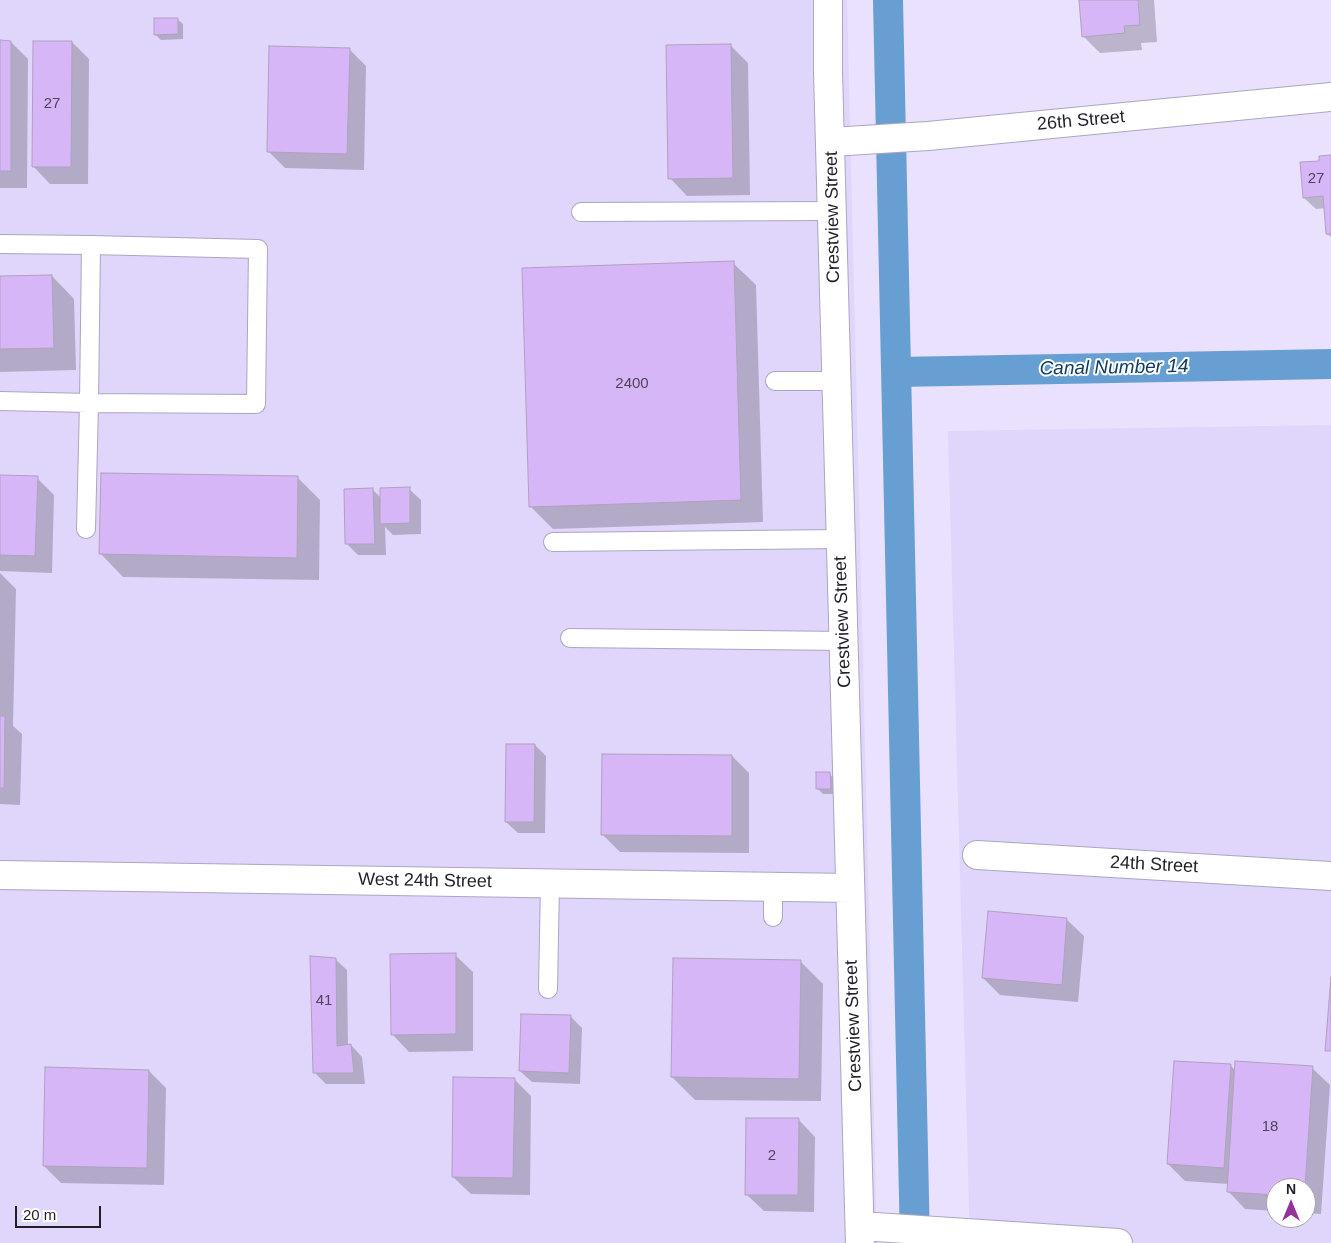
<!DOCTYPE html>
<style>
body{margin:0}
#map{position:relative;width:1331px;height:1243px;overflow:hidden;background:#eae1ff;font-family:Arial,sans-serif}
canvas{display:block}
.north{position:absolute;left:1266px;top:1178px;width:50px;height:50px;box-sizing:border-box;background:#fff;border:1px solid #a6a5a9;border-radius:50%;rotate:0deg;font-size:14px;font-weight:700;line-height:20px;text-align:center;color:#211e28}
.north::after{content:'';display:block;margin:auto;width:18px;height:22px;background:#92329a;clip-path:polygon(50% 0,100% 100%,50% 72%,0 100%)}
.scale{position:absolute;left:15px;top:1206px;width:86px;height:22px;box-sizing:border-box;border:2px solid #211e28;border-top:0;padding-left:6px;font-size:15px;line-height:18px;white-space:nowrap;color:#211e28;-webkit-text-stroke:4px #fff;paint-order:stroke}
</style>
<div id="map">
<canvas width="1331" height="1243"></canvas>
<div class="north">N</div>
<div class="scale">20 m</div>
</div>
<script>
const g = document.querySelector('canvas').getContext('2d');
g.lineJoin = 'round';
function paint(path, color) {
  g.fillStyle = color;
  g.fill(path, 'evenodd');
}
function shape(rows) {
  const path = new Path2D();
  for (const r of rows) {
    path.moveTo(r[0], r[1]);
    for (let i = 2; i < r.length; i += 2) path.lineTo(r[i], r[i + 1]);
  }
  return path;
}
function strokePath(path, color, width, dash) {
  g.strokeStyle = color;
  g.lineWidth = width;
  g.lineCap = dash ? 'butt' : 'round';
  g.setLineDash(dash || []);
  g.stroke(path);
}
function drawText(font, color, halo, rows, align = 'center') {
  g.font = font + ' Arial,sans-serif';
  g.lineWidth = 4;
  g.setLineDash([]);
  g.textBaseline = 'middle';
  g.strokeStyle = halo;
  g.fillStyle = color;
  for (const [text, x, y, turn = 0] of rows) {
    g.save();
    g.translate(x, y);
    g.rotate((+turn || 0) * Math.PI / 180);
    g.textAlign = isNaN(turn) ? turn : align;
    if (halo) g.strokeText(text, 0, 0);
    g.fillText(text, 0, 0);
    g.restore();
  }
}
const built = shape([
 [0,0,847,0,877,1243,0,1243],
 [1331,425,1331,1243,970,1243,948,431],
 [1276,1188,1306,1188,1306,1218,1276,1218]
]);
const shadow = shape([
 [1081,0,1154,0,1157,42,1141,43,1142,50,1100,53,1083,36],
 [177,19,183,24,183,39,161,40,155,34],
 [0,42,11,42,28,59,27,188,0,188],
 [72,42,89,59,88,184,50,184,33,166],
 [731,46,748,63,750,195,687,196,670,178],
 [349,49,366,66,364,170,285,168,268,151],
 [1331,157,1331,237,1327,234,1326,208,1316,209,1304,198,1321,162],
 [733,263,756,285,763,522,553,529,530,506],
 [52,276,74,299,76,370,0,372,0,277],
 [0,476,37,478,54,495,52,573,0,571],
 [298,478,320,500,319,580,123,577,101,554],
 [409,489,421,500,421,534,393,535,385,527,386,555,358,555,347,544,373,490,381,498],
 [0,573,16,589,13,726,22,734,20,805,0,804],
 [535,745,546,756,545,833,518,833,506,822],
 [732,756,749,773,749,853,620,852,603,835],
 [829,774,835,779,835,794,823,794,818,789],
 [1066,919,1084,936,1078,1002,1000,995,983,978],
 [455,955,473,972,473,1051,409,1052,392,1034],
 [335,959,347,970,348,1046,351,1045,362,1057,365,1084,326,1084,315,1073],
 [800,961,823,984,821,1101,695,1100,672,1077],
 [570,1016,582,1028,580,1084,532,1082,520,1071],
 [1231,1066,1236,1071,1312,1068,1330,1085,1321,1214,1306,1213,1306,1188,1276,1188,1276,1211,1245,1209,1228,1191,1228,1184,1185,1181,1168,1164],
 [149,1071,166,1088,164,1185,61,1183,44,1166],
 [514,1079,531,1096,530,1195,471,1194,453,1177],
 [798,1119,815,1137,814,1212,764,1211,746,1194]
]);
const canal = shape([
 [888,0,915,1243],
 [897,372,1331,364]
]);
const building = shape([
 [1079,0,1138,0,1140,25,1124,26,1125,33,1082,37,1079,0],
 [154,18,178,18,178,34,154,35,154,18],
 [0,40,11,41,11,171,0,171,0,40],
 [33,41,72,41,71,167,32,167,33,41],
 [731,44,733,178,668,179,666,45,731,44],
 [269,46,350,48,347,154,267,152,269,46],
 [1331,155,1331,234,1326,234,1323,196,1303,198,1300,162,1319,161,1319,156,1331,155],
 [734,261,741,500,529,507,522,268,734,261],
 [52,275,54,348,0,349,0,276,52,275],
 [101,473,298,476,297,558,99,554,101,473],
 [0,475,38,476,35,556,0,555,0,475],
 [410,487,410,523,380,524,380,488,410,487],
 [373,488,375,544,345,544,344,489,373,488],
 [0,716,5,716,4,788,0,788,0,716],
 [506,744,535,744,534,822,505,822,506,744],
 [602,754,732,755,732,836,601,835,602,754],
 [816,772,830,772,831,789,816,789,816,772],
 [988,911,1067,918,1062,985,982,978,988,911],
 [456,953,456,1034,391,1035,390,954,456,953],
 [310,956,336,958,337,1046,351,1044,354,1073,313,1073,310,956],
 [673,958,801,960,799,1079,671,1077,673,958],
 [1331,977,1331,1051,1325,1051,1331,977],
 [521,1014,571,1015,569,1073,519,1071,521,1014],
 [1174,1061,1231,1064,1224,1168,1167,1164,1174,1061],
 [1235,1061,1313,1066,1305,1188,1276,1188,1276,1195,1227,1192,1235,1061],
 [45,1067,149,1070,147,1168,43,1166,45,1067],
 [453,1077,515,1078,513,1178,452,1177,453,1077],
 [746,1118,799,1118,798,1195,745,1195,746,1118]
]);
const service = shape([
 [581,212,833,211],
 [0,244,91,245],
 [775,381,837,381],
 [0,401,89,403,256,404,258,249,91,245,89,403,86,529],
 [553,542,841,539],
 [570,638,844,641],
 [773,887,773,917],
 [548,989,550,883]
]);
const minor = shape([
 [828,0,828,72,860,1243],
 [831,142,928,136,1331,97],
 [977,855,1331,876],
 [0,875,850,888],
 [860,1226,1118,1243]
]);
const numberNames = [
 ["27",52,104],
 ["27",1316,179],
 ["2400",632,384],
 ["41",324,1001],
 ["18",1270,1127],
 ["2",772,1156]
];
const streetNames = [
 ["26th Street",1081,121,-5],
 ["Crestview Street",833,217,-91],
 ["Crestview Street",843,622,-92],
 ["24th Street",1154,865,3],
 ["West 24th Street",425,881,1],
 ["Crestview Street",854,1026,-92]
];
const waterNames = [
 ["Canal Number 14",1114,368,-1]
];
paint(built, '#e0d5fa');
paint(shadow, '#0003');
strokePath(canal, '#689fd3', 30);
paint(building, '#d7b6f8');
strokePath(building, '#afa2bd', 1);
strokePath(service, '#ada5c1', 20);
strokePath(minor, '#ada5c1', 30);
strokePath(service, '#fff', 18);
strokePath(minor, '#fff', 28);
drawText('15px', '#4e445c', null, numberNames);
drawText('18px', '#211e28', '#fff', streetNames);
drawText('italic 19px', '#133d60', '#fff', waterNames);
</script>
